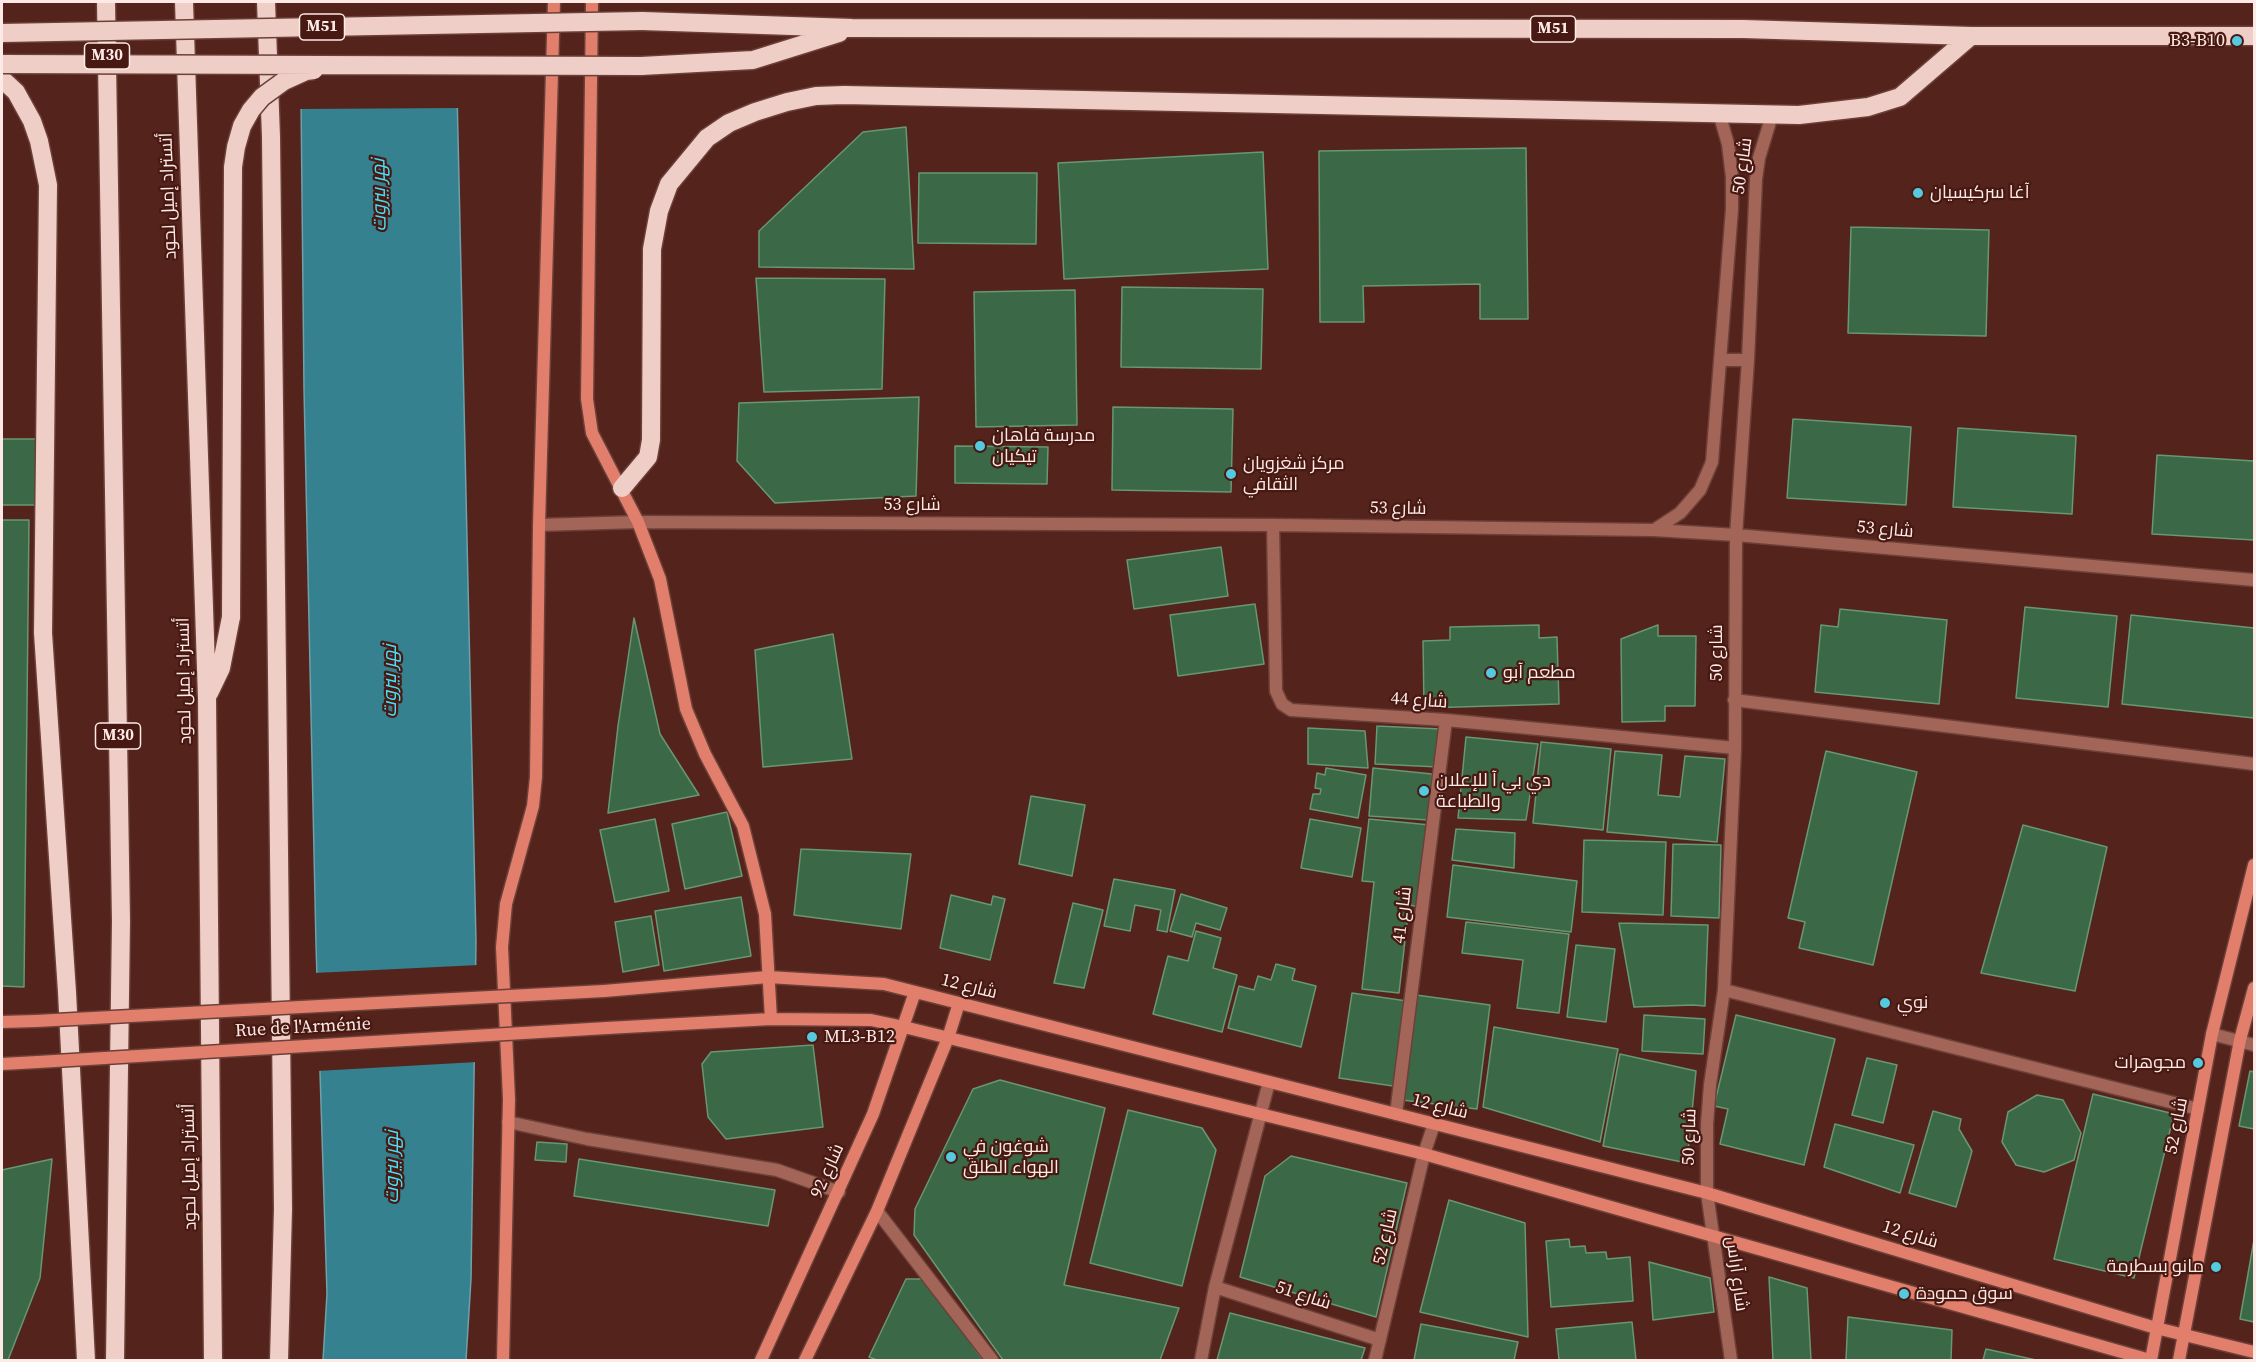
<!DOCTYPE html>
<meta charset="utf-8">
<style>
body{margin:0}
#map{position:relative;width:2256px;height:1362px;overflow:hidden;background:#54241c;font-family:"Source Serif 4",serif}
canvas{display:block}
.frame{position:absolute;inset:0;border:3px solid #fde9e5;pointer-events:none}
</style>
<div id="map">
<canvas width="2256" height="1362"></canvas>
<div class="frame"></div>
</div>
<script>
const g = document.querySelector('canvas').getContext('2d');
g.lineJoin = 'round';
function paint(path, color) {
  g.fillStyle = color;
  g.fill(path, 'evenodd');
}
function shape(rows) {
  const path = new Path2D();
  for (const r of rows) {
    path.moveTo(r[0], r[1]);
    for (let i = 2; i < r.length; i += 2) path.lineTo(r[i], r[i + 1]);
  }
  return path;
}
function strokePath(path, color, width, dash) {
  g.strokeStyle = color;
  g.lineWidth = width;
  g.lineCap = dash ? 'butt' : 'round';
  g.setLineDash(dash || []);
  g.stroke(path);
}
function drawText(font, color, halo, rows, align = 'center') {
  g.font = font + ' "Source Serif 4",Cairo,serif';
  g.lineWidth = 4.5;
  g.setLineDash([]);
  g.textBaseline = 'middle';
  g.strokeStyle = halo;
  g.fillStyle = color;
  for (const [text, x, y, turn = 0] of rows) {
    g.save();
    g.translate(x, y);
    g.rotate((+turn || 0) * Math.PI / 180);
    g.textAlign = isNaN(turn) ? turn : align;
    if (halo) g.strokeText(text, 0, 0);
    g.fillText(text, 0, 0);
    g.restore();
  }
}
const water = shape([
 [300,2,455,2,476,942,471,1279,466,1360,323,1360,327,1294,316,945,304,389,300,2]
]);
const pier = shape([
 [297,2,458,2,460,108,298,109],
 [479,965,477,1062,317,1071,314,973]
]);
const building = shape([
 [906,127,914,269,759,267,759,231,863,132,906,127],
 [1526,148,1528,319,1480,319,1480,284,1363,286,1364,322,1320,322,1319,151,1526,148],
 [1263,152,1268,269,1064,279,1058,163,1263,152],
 [919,173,1037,173,1036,244,918,243,919,173],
 [1851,227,1989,230,1986,336,1848,333,1851,227],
 [756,278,885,279,882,389,764,392,756,278],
 [1122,287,1263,289,1261,369,1121,367,1122,287],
 [1075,290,1077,425,976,427,974,292,1075,290],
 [919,397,916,496,775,503,737,461,739,403,919,397],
 [1113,407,1233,409,1231,492,1112,490,1113,407],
 [1793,419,1911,427,1906,505,1787,498,1793,419],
 [1958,428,2076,436,2072,514,1953,507,1958,428],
 [2,439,38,439,37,505,2,505,2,439],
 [955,446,1048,447,1047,484,955,483,955,446],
 [2157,455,2254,461,2254,540,2152,534,2157,455],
 [2,520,29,520,24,987,2,986,2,520],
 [1221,547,1228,596,1134,609,1127,560,1221,547],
 [1255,604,1264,664,1178,676,1170,615,1255,604],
 [2025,607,2117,616,2108,707,2016,698,2025,607],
 [1840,609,1947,620,1939,704,1815,692,1821,625,1838,627,1840,609],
 [2131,615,2254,628,2254,718,2122,704,2131,615],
 [634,618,660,734,699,795,608,813,618,726,634,618],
 [1539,625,1539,638,1557,637,1559,704,1424,708,1423,641,1450,640,1450,627,1539,625],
 [1658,625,1658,636,1696,636,1695,706,1665,706,1665,721,1622,722,1621,639,1658,625],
 [833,634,852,759,763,767,755,650,833,634],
 [1377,726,1441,729,1439,767,1375,764,1377,726],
 [1308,728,1365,731,1368,768,1308,764,1308,728],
 [1466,737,1538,744,1526,820,1458,818,1466,737],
 [1541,742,1611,749,1603,830,1533,823,1541,742],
 [1615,751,1662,755,1658,795,1680,797,1685,756,1725,759,1717,842,1607,832,1615,751],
 [1826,751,1917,772,1873,965,1799,948,1805,922,1788,918,1826,751],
 [1326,768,1366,775,1358,818,1310,809,1313,794,1320,794,1321,789,1315,788,1317,773,1325,775,1326,768],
 [1373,768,1432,774,1428,820,1369,816,1373,768],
 [1031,796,1085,805,1072,876,1019,864,1031,796],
 [727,812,742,876,685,889,672,824,727,812],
 [655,819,669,891,615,902,600,830,655,819],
 [1310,819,1361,828,1352,877,1301,868,1310,819],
 [1369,819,1430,825,1421,907,1409,905,1399,993,1362,989,1374,882,1362,881,1369,819],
 [2023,825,2107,847,2075,991,1981,973,2023,825],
 [1456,829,1515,833,1514,868,1452,860,1456,829],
 [1584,840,1666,842,1663,915,1582,912,1584,840],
 [1673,844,1721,845,1719,918,1671,916,1673,844],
 [801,849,911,854,901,929,794,915,801,849],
 [1453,865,1577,881,1571,932,1447,917,1453,865],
 [1114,879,1175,890,1167,932,1157,930,1161,910,1135,905,1130,931,1104,926,1114,879],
 [1181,894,1227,908,1220,930,1196,923,1192,937,1170,931,1181,894],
 [951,895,991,905,993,896,1005,899,990,960,940,948,951,895],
 [741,897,751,956,664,971,655,911,741,897],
 [1073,903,1103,910,1084,988,1054,983,1073,903],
 [651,916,659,965,623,972,615,922,651,916],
 [1466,922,1569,934,1559,1013,1517,1008,1523,960,1462,953,1466,922],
 [1619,923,1708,925,1705,1006,1693,1005,1634,1007,1619,923],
 [1196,931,1221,938,1213,968,1237,975,1222,1032,1153,1014,1168,956,1188,961,1196,931],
 [1576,945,1615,949,1606,1022,1567,1017,1576,945],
 [1276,964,1295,969,1292,980,1316,986,1301,1047,1228,1028,1239,986,1254,990,1258,976,1271,980,1276,964],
 [1352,993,1407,1001,1393,1086,1339,1078,1352,993],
 [1416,995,1490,1005,1477,1109,1402,1100,1416,995],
 [1644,1015,1705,1019,1703,1054,1642,1051,1644,1015],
 [1736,1015,1835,1039,1804,1165,1720,1144,1728,1109,1714,1106,1736,1015],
 [1494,1027,1618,1049,1600,1142,1483,1107,1494,1027],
 [813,1045,823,1127,726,1139,708,1117,702,1064,711,1052,813,1045],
 [1620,1054,1696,1071,1687,1163,1603,1146,1620,1054],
 [1867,1058,1897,1065,1883,1123,1852,1115,1867,1058],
 [2250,1071,2254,1072,2254,1129,2239,1126,2250,1071],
 [1000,1080,1105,1108,1064,1285,1179,1308,1160,1360,1003,1360,914,1235,915,1209,973,1089,1000,1080],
 [2093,1094,2174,1114,2134,1278,2054,1259,2093,1094],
 [2037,1095,2063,1100,2081,1133,2074,1160,2044,1172,2016,1165,2002,1142,2008,1112,2037,1095],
 [1128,1110,1202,1128,1216,1150,1182,1286,1090,1263,1128,1110],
 [1933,1111,1961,1119,1959,1129,1972,1151,1956,1207,1909,1193,1933,1111],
 [1835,1124,1914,1145,1900,1193,1824,1167,1835,1124],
 [537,1142,567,1144,566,1162,535,1160,537,1142],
 [1291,1156,1407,1183,1376,1317,1240,1277,1265,1176,1291,1156],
 [52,1159,40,1278,8,1360,2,1360,2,1170,52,1159],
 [579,1159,775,1190,768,1226,574,1196,579,1159],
 [1449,1200,1525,1223,1528,1337,1420,1312,1449,1200],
 [1569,1239,1570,1247,1585,1246,1586,1253,1606,1252,1607,1259,1630,1257,1633,1301,1551,1307,1546,1241,1569,1239],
 [2254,1240,2254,1322,2240,1319,2254,1240],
 [1649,1262,1710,1278,1714,1312,1653,1320,1649,1262],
 [1769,1277,1807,1288,1811,1360,1773,1360,1769,1277],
 [906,1279,924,1279,983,1360,877,1360,869,1357,906,1279],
 [1230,1313,1365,1348,1361,1360,1217,1360,1230,1313],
 [1848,1317,1952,1330,1951,1360,1846,1360,1848,1317],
 [1632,1322,1636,1360,1559,1360,1556,1329,1632,1322],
 [1421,1324,1518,1342,1514,1360,1414,1360,1421,1324],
 [1986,1349,2036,1360,1983,1360,1986,1349]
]);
const lane = shape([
 [508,1122,587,1139,777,1170,839,1192]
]);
const street = shape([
 [1721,360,1748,360],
 [539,525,638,522,1273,525,1654,530,1736,535,2254,580],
 [1273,525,1276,691,1282,704,1291,710,1446,720,1735,748],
 [1654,530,1680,513,1700,490,1712,462,1732,209,1732,177,1728,144,1719,113],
 [1734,700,2254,764],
 [1724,990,2198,1109],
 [2212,1034,2254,1045],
 [1396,1114,1446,720],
 [877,1211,992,1360],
 [1215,1287,1380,1340],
 [1201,1360,1215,1287,1269,1082],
 [1375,1360,1424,1154,1434,1124],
 [1731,1360,1707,1193,1707,1124,1710,1085,1724,990,1735,748,1736,535,1748,360,1756,179,1759,158,1772,115]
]);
const secondary = shape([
 [592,2,587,399,592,433,638,522,660,579,686,709,705,754,743,826,765,914,771,1019],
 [604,991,768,977,884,984,1707,1193,2156,1328,2254,1352],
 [2,1022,36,1021],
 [607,1028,771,1019,871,1020,904,1027,1424,1154,2150,1360],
 [2,1064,38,1062],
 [503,1360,509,1099,502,947,506,904,533,806,536,777,539,525,554,2],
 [761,1360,873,1114,915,992],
 [805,1360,877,1211,948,1038,959,1003],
 [2151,1360,2212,1034,2254,865],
 [2179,1360,2240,1040,2254,988]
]);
const highway = shape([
 [106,2,121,921,115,1360],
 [184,2,207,698,213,1360],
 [266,2,271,137,283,1209,279,1360],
 [642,21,852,28,1743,29,1971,36,2254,36],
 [641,66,753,60,839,33],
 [2,79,16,92,32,121,39,141,48,185,43,633,67,992,86,1360],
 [622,488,648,457,651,440,652,249,659,211,669,184,707,138,729,123,755,112,787,102,816,96,844,95,1799,115,1868,107,1900,97,1971,36],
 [209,693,221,668,231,617]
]);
const secondaryBridge = shape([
 [36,1021,604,991],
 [38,1062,607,1028]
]);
const highwayBridge = shape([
 [2,33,642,21],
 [2,64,641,66],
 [231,617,233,167,236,147,242,126,251,110,262,97,284,81,306,71,314,70]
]);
const markers = [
 [2237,41,6,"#55cadf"],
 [1918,193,6,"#55cadf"],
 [980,446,6,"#55cadf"],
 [1231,474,6,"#55cadf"],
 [1491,673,6,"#55cadf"],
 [1424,791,6,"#55cadf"],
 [1885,1003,6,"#55cadf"],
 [812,1037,6,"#55cadf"],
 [2198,1063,6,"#55cadf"],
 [951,1157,6,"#55cadf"],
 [2216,1267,6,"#55cadf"],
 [1904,1294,6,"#55cadf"]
];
const shields = [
 [322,27,45],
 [1553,29,45],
 [107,56,45],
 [118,736,45]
];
const shieldNames = [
 ["M51",322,27],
 ["M51",1553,29],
 ["M30",107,56],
 ["M30",118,736]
];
const poiNames = [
 ["B3-B10",2225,41,"right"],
 ["آغا سركيسيان",1930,193],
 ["مدرسة فاهان",992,436],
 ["تيكيان",992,457],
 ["مركز شغزويان",1243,464],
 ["الثقافي",1243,485],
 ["مطعم آبو",1503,673],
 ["دي بي آ للإعلان",1436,781],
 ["والطباعة",1436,802],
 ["نوي",1897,1003],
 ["ML3-B12",824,1037],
 ["مجوهرات",2186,1063,"right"],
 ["شوغون في",963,1147],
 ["الهواء الطلق",963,1168],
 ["مانو بسطرمة",2204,1267,"right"],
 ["سوق حمودة",1916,1294]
];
const streetNames = [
 ["شارع 50",1743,166,-82],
 ["أتستراد إميل لحود",169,196,-92],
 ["شارع 53",912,505],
 ["شارع 53",1398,509,1],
 ["شارع 53",1885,530,5],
 ["شارع 50",1717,653,-90],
 ["أتستراد إميل لحود",185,681,-91],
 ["شارع 44",1419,701,4],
 ["شارع 41",1403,915,-83],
 ["شارع 12",969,987,14],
 ["Rue de l'Arménie",303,1028,-3],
 ["شارع 12",1440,1107,14],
 ["شارع 52",2177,1126,-79],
 ["شارع 50",1690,1137,-88],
 ["أتستراد إميل لحود",190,1167,-91],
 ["شارع 92",828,1171,-66],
 ["شارع 12",1910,1235,17],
 ["شارع 52",1386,1237,-77],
 ["شارع آراس",1736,1274,82],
 ["شارع 51",1303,1296,18]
];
const waterNames = [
 ["نهر بيروت",380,195,-91],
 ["نهر بيروت",391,681,-90],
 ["نهر بيروت",393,1167,-90]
];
paint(water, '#35818f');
strokePath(water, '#71a0a9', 1.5);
paint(pier, '#54241c');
paint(building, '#3b6847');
strokePath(building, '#689773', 1.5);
strokePath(lane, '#6c4038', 15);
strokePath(street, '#6c4038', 15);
strokePath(secondary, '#6c4038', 15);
strokePath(highway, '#6c4038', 21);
strokePath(lane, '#a46559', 12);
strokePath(street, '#a46559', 12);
strokePath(secondary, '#e27e6c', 12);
strokePath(highway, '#eecec7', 18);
strokePath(secondaryBridge, '#6c4038', 15, []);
strokePath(highwayBridge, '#6c4038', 21, []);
strokePath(secondaryBridge, '#e27e6c', 12);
strokePath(highwayBridge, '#eecec7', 18);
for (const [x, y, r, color] of markers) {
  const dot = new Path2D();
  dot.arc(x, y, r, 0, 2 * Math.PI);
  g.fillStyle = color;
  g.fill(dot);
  strokePath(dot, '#481912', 2);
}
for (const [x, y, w] of shields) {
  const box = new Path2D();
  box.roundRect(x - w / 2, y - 13, w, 26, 4.5);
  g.fillStyle = '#481912';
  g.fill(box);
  strokePath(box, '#fde9e5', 1.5);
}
drawText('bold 16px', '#fde9e5', null, shieldNames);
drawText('18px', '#fde9e5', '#481912', poiNames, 'left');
drawText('18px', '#fde9e5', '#481912', streetNames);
drawText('italic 20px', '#48ddf6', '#481912', waterNames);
</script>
